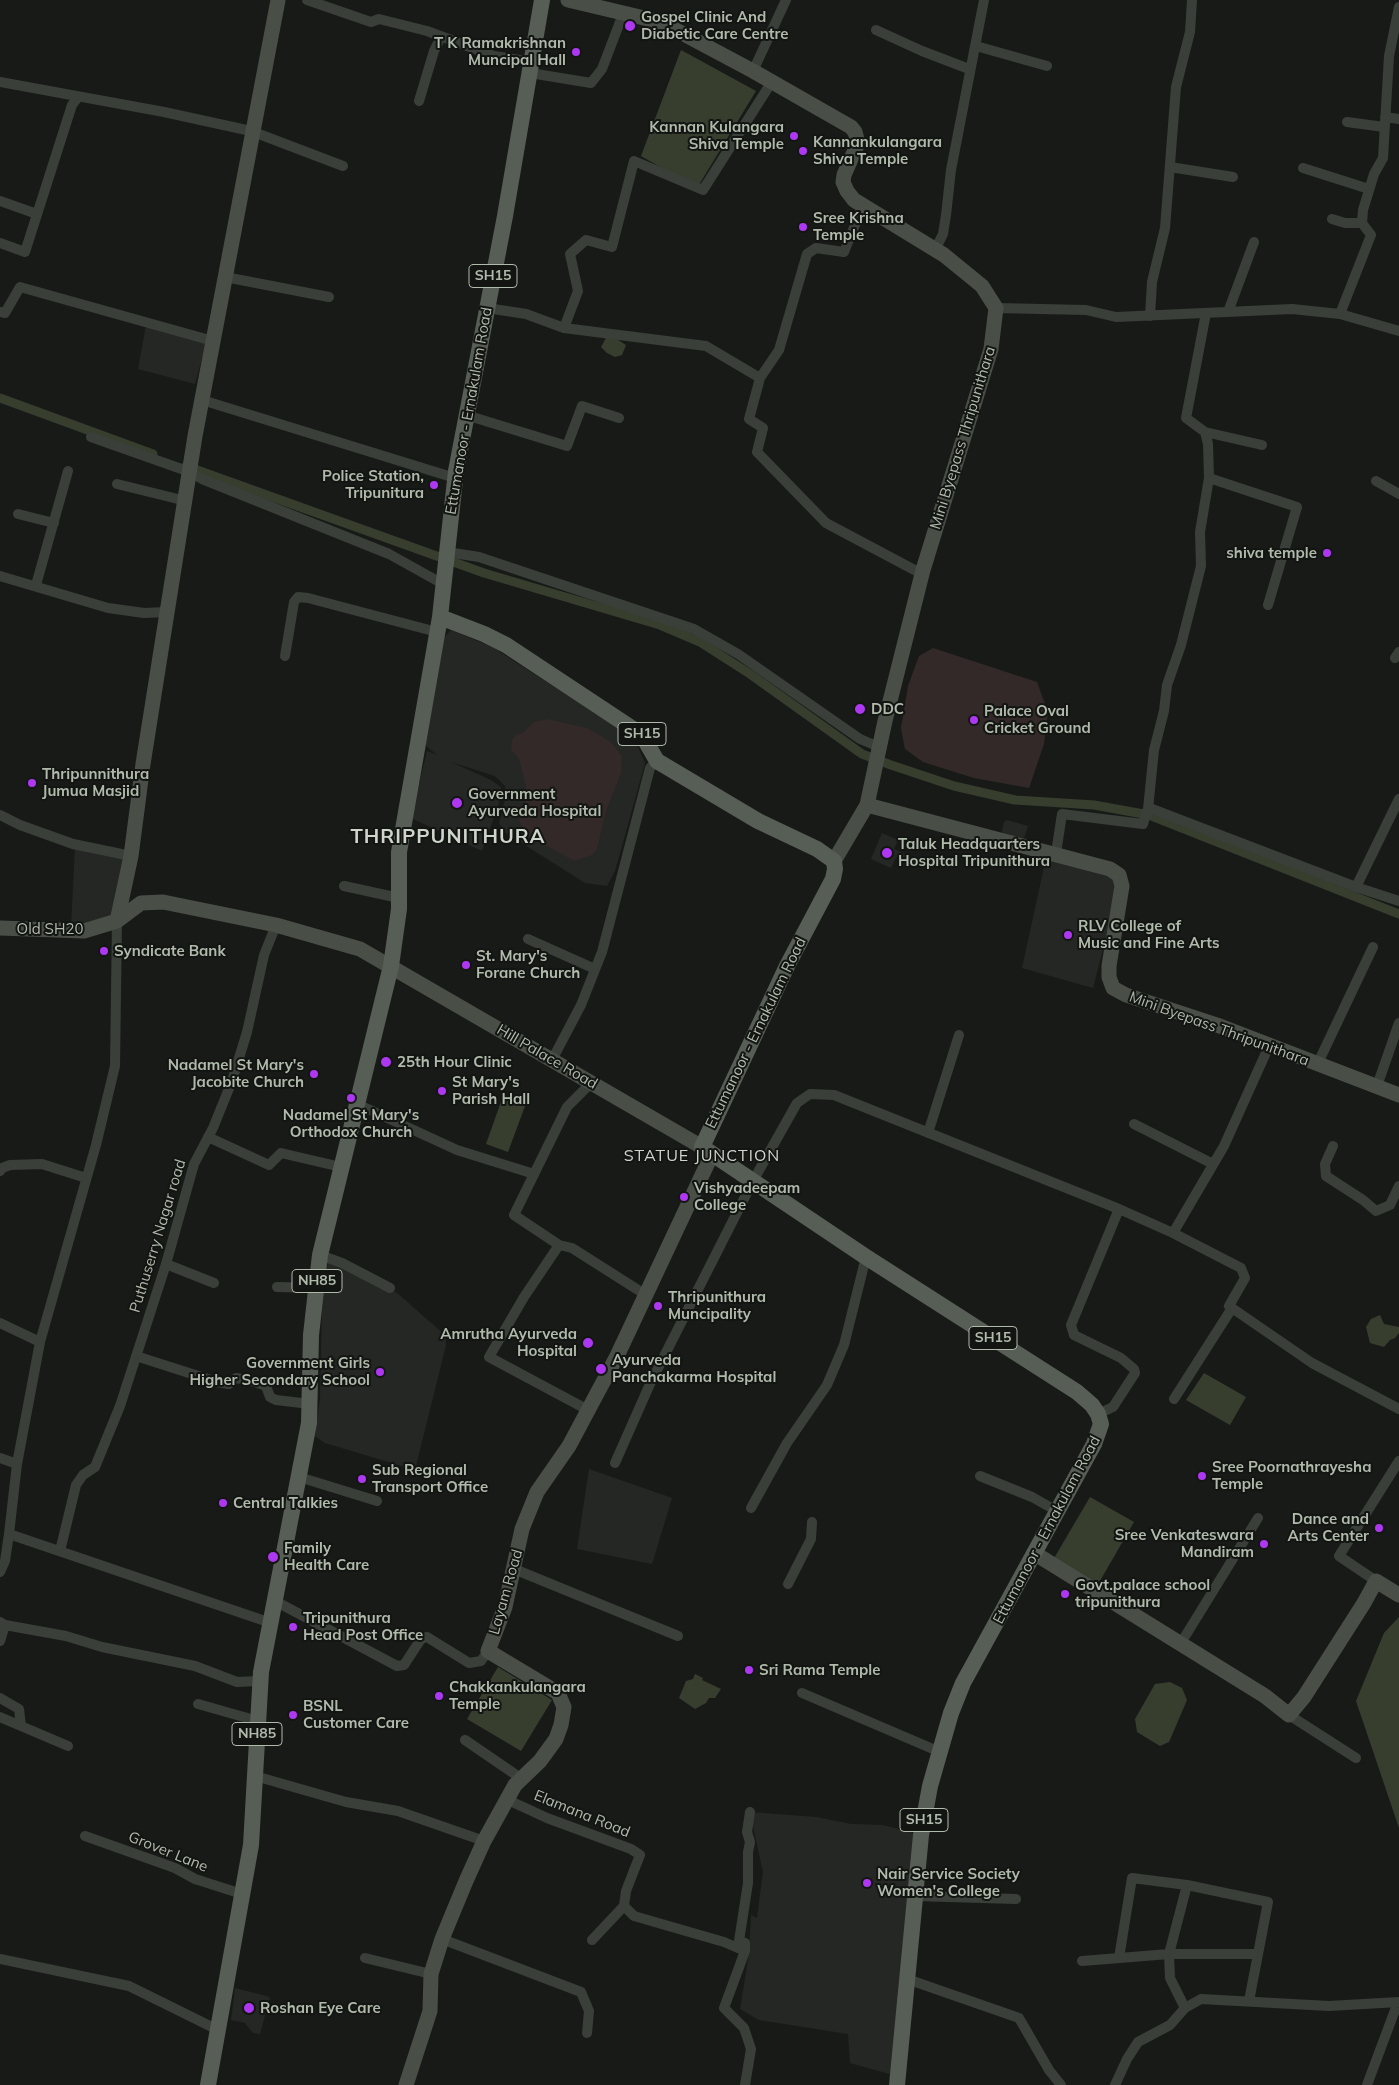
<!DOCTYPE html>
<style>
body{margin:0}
canvas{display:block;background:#181a18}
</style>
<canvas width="1399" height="2085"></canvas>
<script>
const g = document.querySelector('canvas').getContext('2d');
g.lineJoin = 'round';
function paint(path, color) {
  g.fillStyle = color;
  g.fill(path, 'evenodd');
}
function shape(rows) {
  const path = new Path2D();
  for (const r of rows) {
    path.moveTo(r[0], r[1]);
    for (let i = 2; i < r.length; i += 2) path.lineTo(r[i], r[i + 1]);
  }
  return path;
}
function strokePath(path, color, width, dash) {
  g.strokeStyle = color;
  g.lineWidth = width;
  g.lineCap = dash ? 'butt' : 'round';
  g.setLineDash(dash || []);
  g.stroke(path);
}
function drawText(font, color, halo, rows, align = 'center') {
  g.font = font + ' Mulish,sans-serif';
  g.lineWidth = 4;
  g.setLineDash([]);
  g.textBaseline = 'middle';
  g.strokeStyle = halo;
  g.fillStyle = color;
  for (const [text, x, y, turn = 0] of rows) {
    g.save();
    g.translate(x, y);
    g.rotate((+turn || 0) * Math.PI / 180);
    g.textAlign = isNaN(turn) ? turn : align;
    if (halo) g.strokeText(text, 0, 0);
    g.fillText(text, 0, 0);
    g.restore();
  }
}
const built = shape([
 [147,320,208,336,195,384,138,369],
 [451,630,492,647,634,738,645,763,615,871,607,886,585,883,506,833,499,823,506,796,505,786,495,776,451,762,491,780,501,787,501,797,482,851,411,818,427,751,437,755,425,745,441,641],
 [1007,820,1028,826,1024,838,1003,835,1002,831,1004,822],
 [882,833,898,840,894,849,909,856,907,861,896,857,891,868,871,859],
 [75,847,127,860,113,918,71,928],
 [1046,858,1113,878,1115,902,1093,988,1022,968],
 [328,1262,361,1274,397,1293,445,1335,446,1345,415,1470,325,1443,315,1436,320,1399,322,1308],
 [589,1469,672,1498,652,1564,577,1549],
 [750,1812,816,1817,851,1824,883,1825,921,1835,893,2075,850,2063,848,2034,759,2020,740,2009,749,1954,751,1915,757,1918,763,1872],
 [235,1988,270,1997,260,2034,253,2033,245,2023,231,2020]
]);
const green = shape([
 [933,648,1037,682,1048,712,1044,744,1029,788,974,778,923,762,905,749,901,728,908,686,919,656],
 [547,719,587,728,611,742,622,757,621,773,606,811,597,849,592,855,574,861,527,835,519,821,526,810,526,787,519,758,511,750,512,740,515,735,523,733,534,722]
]);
const water = shape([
 [681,50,756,91,697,188,641,156],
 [606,338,615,338,626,345,622,355,615,357,607,353,601,347],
 [502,1099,525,1106,508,1152,486,1144],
 [1380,1315,1384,1324,1399,1327,1399,1333,1395,1338,1390,1340,1384,1347,1370,1343,1366,1327,1371,1319],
 [1204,1373,1246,1397,1230,1425,1186,1400],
 [1090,1497,1134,1522,1097,1586,1053,1560],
 [1399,1617,1399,1828,1356,1701,1384,1633],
 [498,1667,552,1700,521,1751,467,1719],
 [695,1674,703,1678,702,1680,721,1689,715,1698,709,1698,706,1703,695,1709,679,1698,686,1681,693,1679],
 [1170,1682,1182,1688,1187,1700,1169,1742,1160,1746,1137,1732,1135,1719,1155,1684]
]);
const canal = shape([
 [0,398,153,454],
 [186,466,484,573,660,625,700,642,750,674,862,754,891,765,954,786,1015,800,1094,805,1149,815,1399,914]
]);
const street = shape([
 [307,0,371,22,379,19,427,31,494,56,532,62],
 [876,30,922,51,969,69],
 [976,46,1047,66],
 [753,71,786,0],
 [530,73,591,83,602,69,623,14],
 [0,82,164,112,251,131,343,166],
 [419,101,434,51,441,37],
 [1385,117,1399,119],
 [1347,122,1384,127],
 [1170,167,1233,177],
 [1303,168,1369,189],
 [0,201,37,214],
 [1332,219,1345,223,1362,223],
 [0,243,25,252,72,105,78,97],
 [935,250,943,234,946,215,951,170,984,0],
 [225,277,329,297],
 [487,308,526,314,564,328,578,291,570,254,586,240,612,247,634,161,703,190,771,83],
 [996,308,1086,310,1116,317,1292,309,1340,314,1371,235,1362,223,1363,210,1374,174,1383,158,1389,56,1399,7],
 [0,312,5,313,20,287,213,341],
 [1228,312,1254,242],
 [1340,314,1399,331],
 [1150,316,1152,282,1165,228,1176,87,1190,32,1192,0],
 [564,328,706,346,760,378,749,419,763,428,757,452,826,523,922,574],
 [760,378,779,350,807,254,816,248,844,252,863,205],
 [202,400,455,478],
 [466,415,567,446,582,406,619,418],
 [1205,432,1262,445],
 [91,437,190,472,202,479,389,554,443,584],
 [1209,478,1297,507,1268,605],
 [1376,481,1399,494],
 [117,484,186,501],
 [18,514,54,523],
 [447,552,479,557,694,629,738,654,860,739,879,747],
 [0,576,108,608,144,613,167,612],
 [36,585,68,471],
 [285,656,294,602,298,597,308,598,437,632],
 [1395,658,1399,652],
 [1148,809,1154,750,1164,711,1167,685,1181,645,1201,566,1200,532,1209,478,1208,444,1205,432,1186,418,1206,313],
 [0,815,20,825,73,844,131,856],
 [1056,853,1062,814,1143,824,1147,811,1152,809,1356,887,1399,799],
 [344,886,399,898],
 [1356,887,1399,901],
 [117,921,115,1066,96,1145,40,1342,17,1464,9,1534,271,1623],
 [528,939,595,969],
 [552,1060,581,1005,602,952,650,768,657,761],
 [1317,1065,1373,947],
 [1377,1086,1399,1023],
 [357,1104,457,1150,534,1174],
 [1134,1124,1213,1164],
 [928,1133,959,1035],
 [208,1137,269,1165,281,1153,341,1167],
 [1333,1146,1325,1164,1326,1176,1363,1200,1376,1211,1390,1205,1399,1186],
 [0,1171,2,1168,10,1165,42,1164,86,1178],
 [1173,1233,1224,1146,1269,1046],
 [559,1245,572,1248,646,1295],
 [320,1255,342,1263,390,1288],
 [166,1264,214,1283],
 [277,1287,316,1288],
 [0,1323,40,1342],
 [136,1356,217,1382,229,1384,236,1378,253,1381,266,1386,270,1397,276,1400,310,1404],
 [1174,1399,1232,1308],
 [588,1410,489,1357,524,1297,559,1245,514,1215,567,1107,591,1083],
 [1098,1414,1113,1407,1135,1373,1134,1369,1121,1358,1074,1335,1071,1325,1119,1209],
 [0,1458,17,1464],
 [615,1463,650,1384,753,1181,797,1103,810,1094,834,1095,1119,1209,1173,1233,1241,1268,1245,1278,1229,1306,1312,1363,1399,1409],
 [980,1476,1032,1497,1057,1511],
 [299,1477,377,1501],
 [751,1508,787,1443,827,1385,844,1345,866,1257],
 [60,1551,76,1485,83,1475,95,1467,120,1406,166,1264,194,1164,213,1128,232,1081,247,1032,264,955,276,925],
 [514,1569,678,1636],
 [0,1572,5,1561,9,1534],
 [1376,1581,1339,1556,1399,1461],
 [788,1584,811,1539,812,1522],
 [275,1601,397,1666,404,1665,421,1639,427,1637,469,1663,481,1661,488,1651],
 [0,1622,5,1625,66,1636,102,1647,195,1666,237,1682,260,1681],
 [0,1641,5,1625],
 [1181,1643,1258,1518],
 [802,1693,940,1752],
 [0,1698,19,1709,21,1726,0,1717],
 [198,1704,258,1721],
 [1289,1715,1356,1758],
 [21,1726,68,1746],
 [465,1740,522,1779],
 [255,1776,346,1802,398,1811,484,1841],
 [508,1800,547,1818,631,1849,640,1855,626,1891,624,1906,634,1916,724,1942,745,1951],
 [85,1836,175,1868,195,1879,242,1894],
 [915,1896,1016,1899],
 [442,1939,581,1992,589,2011,587,2033],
 [592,1940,624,1906],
 [365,1958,431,1974],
 [1119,1958,1132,1878,1187,1885],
 [0,1959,129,1986,216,2029],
 [1082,1961,1169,1954,1170,1978,1185,2008],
 [907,1979,1019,2018,1049,2070,1061,2085],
 [1249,2001,1258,1954,1268,1902,1187,1885,1169,1954,1258,1954],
 [745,2085,751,2049,744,2028,724,2008,745,1951,745,1943,739,1941,748,1883,748,1852,750,1842,747,1832,750,1812],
 [1115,2085,1127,2059,1138,2042,1170,2025,1185,2008,1201,1999,1329,2006,1399,2002],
 [1367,2085,1398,2002]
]);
const secondary = shape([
 [568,0,661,22,753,71,851,127,855,132,858,143,844,175,843,182,847,191,854,200,944,255,982,286,996,308,991,349,923,570,885,721,867,805,834,861],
 [867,805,1110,869,1119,875,1122,886,1109,966,1109,977,1113,988,1126,995,1217,1025,1399,1095],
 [117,921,131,856,143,764,195,436,278,0],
 [0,928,84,931,117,921,141,903,163,902,276,925,360,949,702,1147],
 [1034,1553,1265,1696,1289,1715,1304,1697,1364,1603,1376,1581,1399,1595],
 [406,2085,430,2011,431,1974,442,1939,466,1881,484,1841,515,1785,540,1761,556,1739,561,1725,564,1707,558,1693,488,1651,505,1607,522,1529,537,1492,569,1446,617,1356,712,1154]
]);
const primary = shape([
 [440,617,484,634,506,645,642,735,657,761,758,821,817,849,834,861,835,869,833,879,787,966,702,1147,866,1257,1077,1392,1092,1405,1098,1414,1101,1424,1094,1444,963,1683,951,1713,930,1786,921,1835,897,2085],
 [208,2085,251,1845,261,1672,309,1423,311,1335,320,1255,391,966,399,909,399,852,440,617,456,471,505,216,542,0]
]);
const markers = [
 [630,26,6,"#ae38f2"],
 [576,52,5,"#ae38f2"],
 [794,136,5,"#ae38f2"],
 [803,151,5,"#ae38f2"],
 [803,227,5,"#ae38f2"],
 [434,485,5,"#ae38f2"],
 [1327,553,5,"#ae38f2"],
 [860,709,6,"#ae38f2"],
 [974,720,5,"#ae38f2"],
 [32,783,5,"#ae38f2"],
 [457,803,6,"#ae38f2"],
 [887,853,6,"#ae38f2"],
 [1068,935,5,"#ae38f2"],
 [104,951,5,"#ae38f2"],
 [466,965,5,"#ae38f2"],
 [386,1062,6,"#ae38f2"],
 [314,1074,5,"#ae38f2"],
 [442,1091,5,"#ae38f2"],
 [351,1098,5,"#ae38f2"],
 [684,1197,5,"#ae38f2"],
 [658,1306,5,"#ae38f2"],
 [588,1343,6,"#ae38f2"],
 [601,1369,6,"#ae38f2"],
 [380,1372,5,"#ae38f2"],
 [1202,1476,5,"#ae38f2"],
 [362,1479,5,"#ae38f2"],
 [223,1503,5,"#ae38f2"],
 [1379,1528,5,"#ae38f2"],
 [1264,1544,5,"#ae38f2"],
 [273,1557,6,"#ae38f2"],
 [1065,1594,5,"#ae38f2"],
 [293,1627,5,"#ae38f2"],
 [749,1670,5,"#ae38f2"],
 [439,1696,5,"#ae38f2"],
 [293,1715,5,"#ae38f2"],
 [867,1883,5,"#ae38f2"],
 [249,2008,6,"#ae38f2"]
];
const shields = [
 [493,276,48],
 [642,734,48],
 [317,1281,50],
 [993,1338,48],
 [257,1734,50],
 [924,1820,48]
];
const shieldNames = [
 ["SH15",493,276],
 ["SH15",642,734],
 ["NH85",317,1281],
 ["SH15",993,1338],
 ["NH85",257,1734],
 ["SH15",924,1820]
];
const poiNames = [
 ["Gospel Clinic And",641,17],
 ["Diabetic Care Centre",641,34],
 ["T K Ramakrishnan",566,43,"right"],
 ["Muncipal Hall",566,60,"right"],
 ["Kannan Kulangara",784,127,"right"],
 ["Shiva Temple",784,144,"right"],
 ["Kannankulangara",813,142],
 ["Shiva Temple",813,159],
 ["Sree Krishna",813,218],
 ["Temple",813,235],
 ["Police Station,",424,476,"right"],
 ["Tripunitura",424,493,"right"],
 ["shiva temple",1317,553,"right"],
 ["DDC",871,709],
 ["Palace Oval",984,711],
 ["Cricket Ground",984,728],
 ["Thripunnithura",42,774],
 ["Jumua Masjid",42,791],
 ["Government",468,794],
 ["Ayurveda Hospital",468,811],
 ["Taluk Headquarters",898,844],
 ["Hospital Tripunithura",898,861],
 ["RLV College of",1078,926],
 ["Music and Fine Arts",1078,943],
 ["Syndicate Bank",114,951],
 ["St. Mary's",476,956],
 ["Forane Church",476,973],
 ["25th Hour Clinic",397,1062],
 ["Nadamel St Mary's",304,1065,"right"],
 ["Jacobite Church",304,1082,"right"],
 ["St Mary's",452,1082],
 ["Parish Hall",452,1099],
 ["Nadamel St Mary's",351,1115,"center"],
 ["Orthodox Church",351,1132,"center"],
 ["Vishyadeepam",694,1188],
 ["College",694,1205],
 ["Thripunithura",668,1297],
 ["Muncipality",668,1314],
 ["Amrutha Ayurveda",577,1334,"right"],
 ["Hospital",577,1351,"right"],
 ["Ayurveda",612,1360],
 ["Panchakarma Hospital",612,1377],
 ["Government Girls",370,1363,"right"],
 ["Higher Secondary School",370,1380,"right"],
 ["Sree Poornathrayesha",1212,1467],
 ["Temple",1212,1484],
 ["Sub Regional",372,1470],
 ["Transport Office",372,1487],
 ["Central Talkies",233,1503],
 ["Dance and",1369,1519,"right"],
 ["Arts Center",1369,1536,"right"],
 ["Sree Venkateswara",1254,1535,"right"],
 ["Mandiram",1254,1552,"right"],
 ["Family",284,1548],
 ["Health Care",284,1565],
 ["Govt.palace school",1075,1585],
 ["tripunithura",1075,1602],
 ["Tripunithura",303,1618],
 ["Head Post Office",303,1635],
 ["Sri Rama Temple",759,1670],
 ["Chakkankulangara",449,1687],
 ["Temple",449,1704],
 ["BSNL",303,1706],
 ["Customer Care",303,1723],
 ["Nair Service Society",877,1874],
 ["Women's College",877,1891],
 ["Roshan Eye Care",260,2008]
];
const streetNames = [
 ["Ettumanoor - Ernakulam Road",469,411,-80],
 ["Mini Byepass Thripunithara",963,438,-73],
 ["Old SH20",50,929],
 ["Mini Byepass Thripunithara",1219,1029,20],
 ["Ettumanoor - Ernakulam Road",756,1033,-64],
 ["Hill Palace Road",547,1057,30],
 ["Puthuserry Nagar road",158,1236,-73],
 ["Ettumanoor - Ernakulam Road",1047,1530,-62],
 ["Layam Road",506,1592,-74],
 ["Elamana Road",582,1814,22],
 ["Grover Lane",168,1852,22]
];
const neighbourhoodNames = [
 ["STATUE JUNCTION",702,1156]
];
const districtNames = [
 ["THRIPPUNITHURA",448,837]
];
paint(built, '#242724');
paint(green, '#322928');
paint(water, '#373e2e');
strokePath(canal, '#373e2e', 9);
strokePath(street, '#3a3f39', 10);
strokePath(secondary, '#494f47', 15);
strokePath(primary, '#575e55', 16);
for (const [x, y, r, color] of markers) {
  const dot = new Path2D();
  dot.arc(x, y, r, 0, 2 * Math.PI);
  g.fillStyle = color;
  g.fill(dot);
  strokePath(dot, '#131513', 2);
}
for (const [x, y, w] of shields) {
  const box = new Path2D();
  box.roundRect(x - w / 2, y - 11.5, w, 23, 4);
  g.fillStyle = '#131513';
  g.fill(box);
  strokePath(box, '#b0baaa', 1);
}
drawText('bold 14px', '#b0baaa', null, shieldNames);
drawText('bold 15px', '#b0baaa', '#131513', poiNames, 'left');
drawText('15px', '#b0baaa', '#131513', streetNames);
g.letterSpacing = '1px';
drawText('16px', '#ced6cb', '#131513', neighbourhoodNames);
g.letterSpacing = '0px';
g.letterSpacing = '1px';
drawText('bold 20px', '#ced6cb', '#131513', districtNames);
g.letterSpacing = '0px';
</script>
